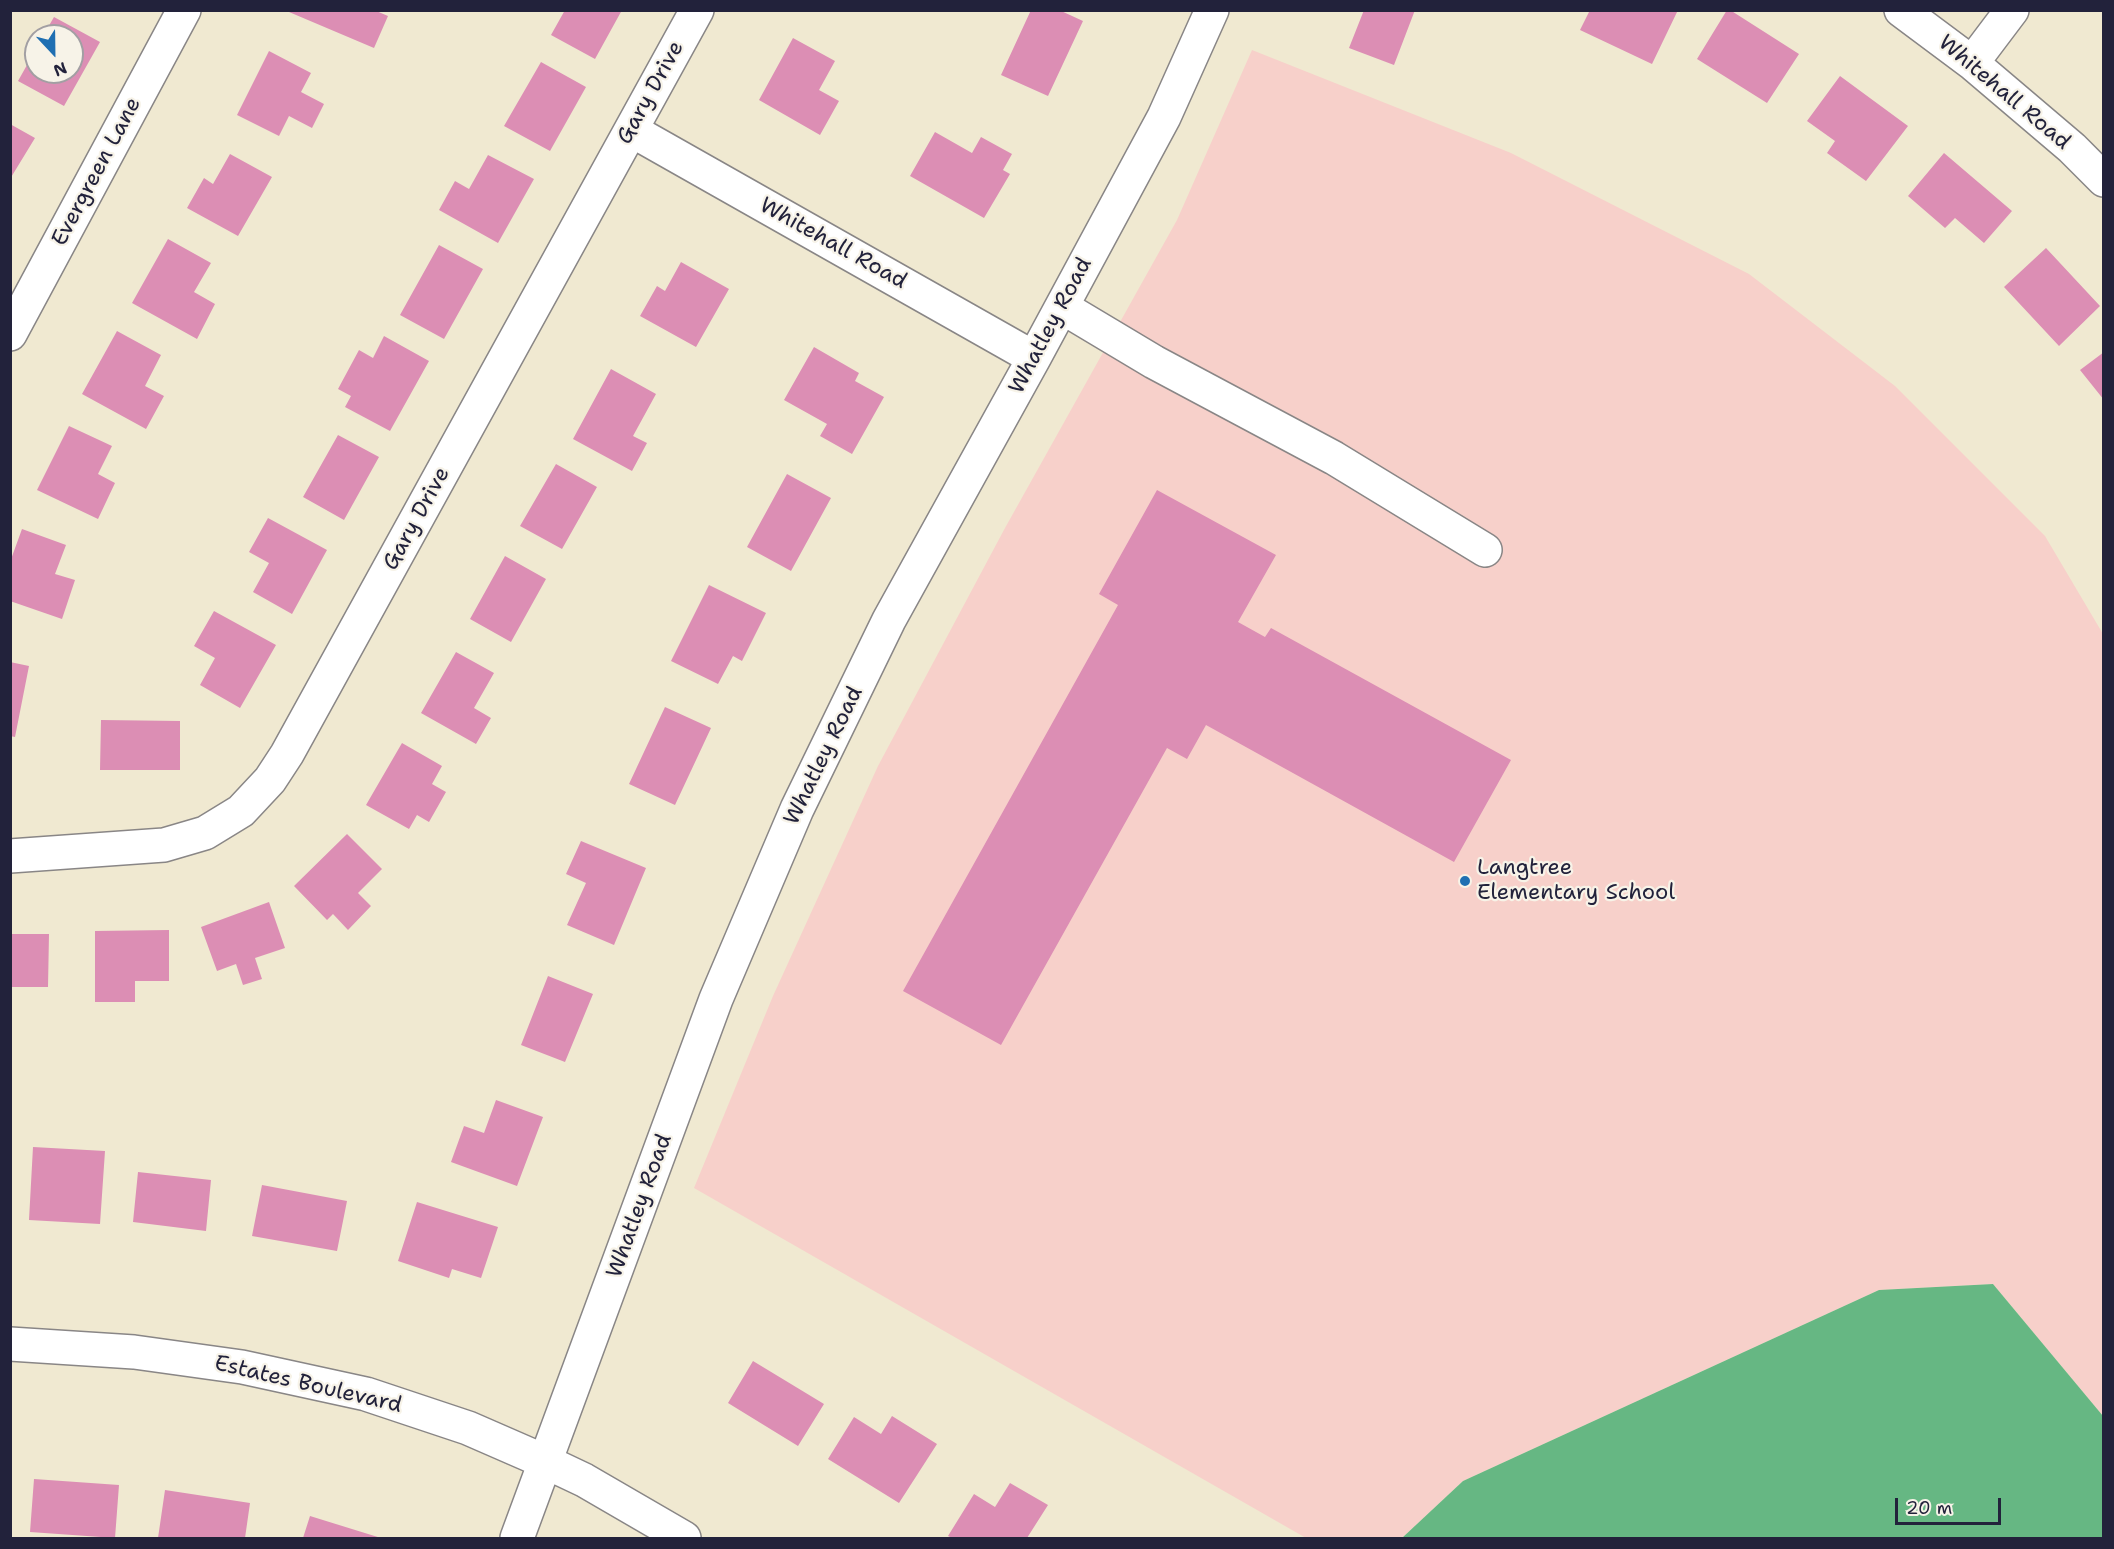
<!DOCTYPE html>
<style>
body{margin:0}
#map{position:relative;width:2114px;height:1549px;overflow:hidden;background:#f0e9d1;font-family:"Shantell Sans",sans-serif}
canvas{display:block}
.frame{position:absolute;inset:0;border:12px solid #22223b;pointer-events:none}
.north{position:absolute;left:24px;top:24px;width:60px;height:60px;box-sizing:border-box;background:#f7f3e8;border:2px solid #a29fa3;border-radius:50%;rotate:158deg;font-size:16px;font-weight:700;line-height:24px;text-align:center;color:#22223b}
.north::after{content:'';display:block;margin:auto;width:21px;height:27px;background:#1f6fb2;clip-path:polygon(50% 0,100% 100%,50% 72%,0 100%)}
.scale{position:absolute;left:1895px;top:1498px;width:106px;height:27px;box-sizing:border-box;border:3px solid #22223b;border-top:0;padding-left:8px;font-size:18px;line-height:21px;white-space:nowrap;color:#22223b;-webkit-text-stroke:4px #f7f3e8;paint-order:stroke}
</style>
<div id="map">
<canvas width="2114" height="1549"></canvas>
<div class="frame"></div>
<div class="north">N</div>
<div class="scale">20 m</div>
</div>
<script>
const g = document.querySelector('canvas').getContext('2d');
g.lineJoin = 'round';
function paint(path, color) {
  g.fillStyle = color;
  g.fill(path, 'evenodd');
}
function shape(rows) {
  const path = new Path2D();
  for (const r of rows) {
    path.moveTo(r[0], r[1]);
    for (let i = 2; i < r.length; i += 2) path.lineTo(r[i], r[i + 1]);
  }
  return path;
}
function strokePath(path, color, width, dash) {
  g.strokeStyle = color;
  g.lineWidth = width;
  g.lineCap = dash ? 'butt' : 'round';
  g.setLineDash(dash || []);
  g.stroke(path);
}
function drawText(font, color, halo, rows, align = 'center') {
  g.font = font + ' "Shantell Sans",sans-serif';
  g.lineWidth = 4.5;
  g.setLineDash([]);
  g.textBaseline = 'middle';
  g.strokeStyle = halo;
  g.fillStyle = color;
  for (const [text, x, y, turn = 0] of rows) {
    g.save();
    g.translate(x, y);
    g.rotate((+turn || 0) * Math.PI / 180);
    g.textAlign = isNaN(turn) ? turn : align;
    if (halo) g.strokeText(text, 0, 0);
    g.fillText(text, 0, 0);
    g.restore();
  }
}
const built = shape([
 [1252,50,1511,153,1749,274,1895,386,2045,536,2103,634,2103,1416,1993,1284,1879,1290,1463,1481,1402,1538,1306,1538,694,1188,773,996,878,766,1005,528,1177,220]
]);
const forest = shape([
 [1993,1284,2103,1416,2103,1538,1402,1538,1463,1481,1879,1290]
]);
const building = shape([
 [290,10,374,10,388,16,374,48,289,12],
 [565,10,622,10,595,59,551,35],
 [1031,10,1059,10,1083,21,1048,96,1001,75],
 [1364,10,1415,10,1394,65,1349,48],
 [1590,10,1678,10,1652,64,1580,30],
 [1727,10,1730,10,1799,54,1767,103,1697,59],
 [54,17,100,42,64,106,18,81,36,49,36,72,72,72,72,36,43,36],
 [793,38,835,61,819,90,839,101,820,135,759,100],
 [269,51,311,73,301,92,324,104,312,128,289,116,279,136,237,115],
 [541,62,586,87,550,151,504,126],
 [1840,76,1908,126,1866,181,1827,153,1835,141,1807,121],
 [10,124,35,138,10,179],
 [935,132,972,153,981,137,1012,154,1003,170,1010,174,984,218,910,176],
 [1944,153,2012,211,1984,243,1955,218,1945,228,1908,196],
 [230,154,272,177,238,236,187,208,204,178,213,184],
 [488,155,534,179,498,243,439,210,455,181,469,189],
 [168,239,211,263,194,292,215,304,197,339,132,303],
 [439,245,483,269,444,339,400,315],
 [2046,248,2100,306,2059,346,2004,287],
 [681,262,729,289,696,347,640,316,657,286,665,291],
 [117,331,161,355,145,386,164,396,146,429,82,394],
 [384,336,429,361,390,431,345,407,351,396,338,389,359,350,373,358],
 [814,347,859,373,855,381,884,397,852,454,820,436,827,424,784,400],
 [2104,352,2104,400,2080,370],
 [611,369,656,394,633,436,647,443,632,471,573,439],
 [69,426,112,446,98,474,115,483,98,519,37,490],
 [338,435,379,457,344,520,303,497],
 [556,464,597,487,562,549,520,526],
 [787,474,831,498,791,571,747,547],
 [1157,490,1276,555,1238,622,1265,637,1271,628,1511,760,1454,862,1206,725,1187,759,1167,748,1001,1045,903,991,1118,605,1099,594],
 [268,518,327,550,292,614,253,592,269,563,249,552],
 [22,529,66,545,55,574,75,580,62,619,10,601,10,562],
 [505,556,546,579,511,642,470,619],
 [709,585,766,613,742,661,733,656,718,684,671,661],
 [214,611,276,645,240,708,200,685,215,658,194,646],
 [456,652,494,673,474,708,491,718,476,744,421,713],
 [10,662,29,666,15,737,10,736],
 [665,707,711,728,675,805,629,784],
 [101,720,180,721,180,770,100,770],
 [402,743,442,766,432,784,446,792,429,822,417,815,409,829,366,805],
 [347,834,382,869,358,893,371,906,348,930,333,914,327,920,294,886],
 [581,841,646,868,614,945,567,925,586,883,566,874],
 [269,902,285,948,255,958,262,979,243,985,236,964,217,971,201,927],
 [169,930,169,981,135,981,135,1002,95,1002,95,931],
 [10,934,49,934,48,987,10,987],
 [548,976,593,994,565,1062,521,1045],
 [496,1100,543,1117,517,1186,451,1162,464,1126,484,1133],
 [33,1147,105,1151,100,1224,29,1220],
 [138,1172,211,1180,206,1231,133,1222],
 [262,1185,347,1201,337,1251,252,1236],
 [417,1202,498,1227,481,1278,452,1269,449,1278,398,1261],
 [753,1361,824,1404,798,1446,728,1403],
 [892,1416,937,1444,899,1503,828,1459,854,1417,881,1434],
 [34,1479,119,1485,115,1538,30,1532],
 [1010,1483,1048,1505,1027,1538,952,1538,948,1536,974,1494,995,1507],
 [165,1490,250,1503,245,1538,158,1538],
 [310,1516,381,1538,303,1538]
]);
const minor = shape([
 [1901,10,1972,63,2072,148,2104,180],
 [1972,63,2012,10],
 [631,130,1034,358],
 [1062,307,1154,362,1334,458,1485,550],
 [10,334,184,10],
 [10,856,164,845,205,833,241,811,270,780,287,754,697,10],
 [10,1344,134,1352,242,1367,366,1394,468,1428,546,1462,584,1480,684,1538],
 [517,1538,716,999,797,809,889,620,1034,358,1164,117,1212,10]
]);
const markers = [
 [1465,881,6,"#1f6fb2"]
];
const streetNames = [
 ["Gary Drive",651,93,-61],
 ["Whitehall Road",2004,93,40],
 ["Evergreen Lane",97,172,-62],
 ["Whitehall Road",833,244,29],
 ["Whatley Road",1051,326,-62],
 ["Gary Drive",417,519,-61],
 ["Whatley Road",824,756,-64],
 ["Whatley Road",640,1206,-70],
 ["Estates Boulevard",308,1385,13]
];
const poiNames = [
 ["Langtree",1477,868],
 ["Elementary School",1477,893]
];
paint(built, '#f7d0ca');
paint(forest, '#66b783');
paint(building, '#dc8eb4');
strokePath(minor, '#898686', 36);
strokePath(minor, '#fff', 33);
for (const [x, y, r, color] of markers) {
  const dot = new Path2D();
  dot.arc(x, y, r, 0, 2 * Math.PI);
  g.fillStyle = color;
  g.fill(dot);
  strokePath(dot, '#f7f3e8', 2);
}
drawText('22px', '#22223b', '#f7f3e8', streetNames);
drawText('22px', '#22223b', '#f7f3e8', poiNames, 'left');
</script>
